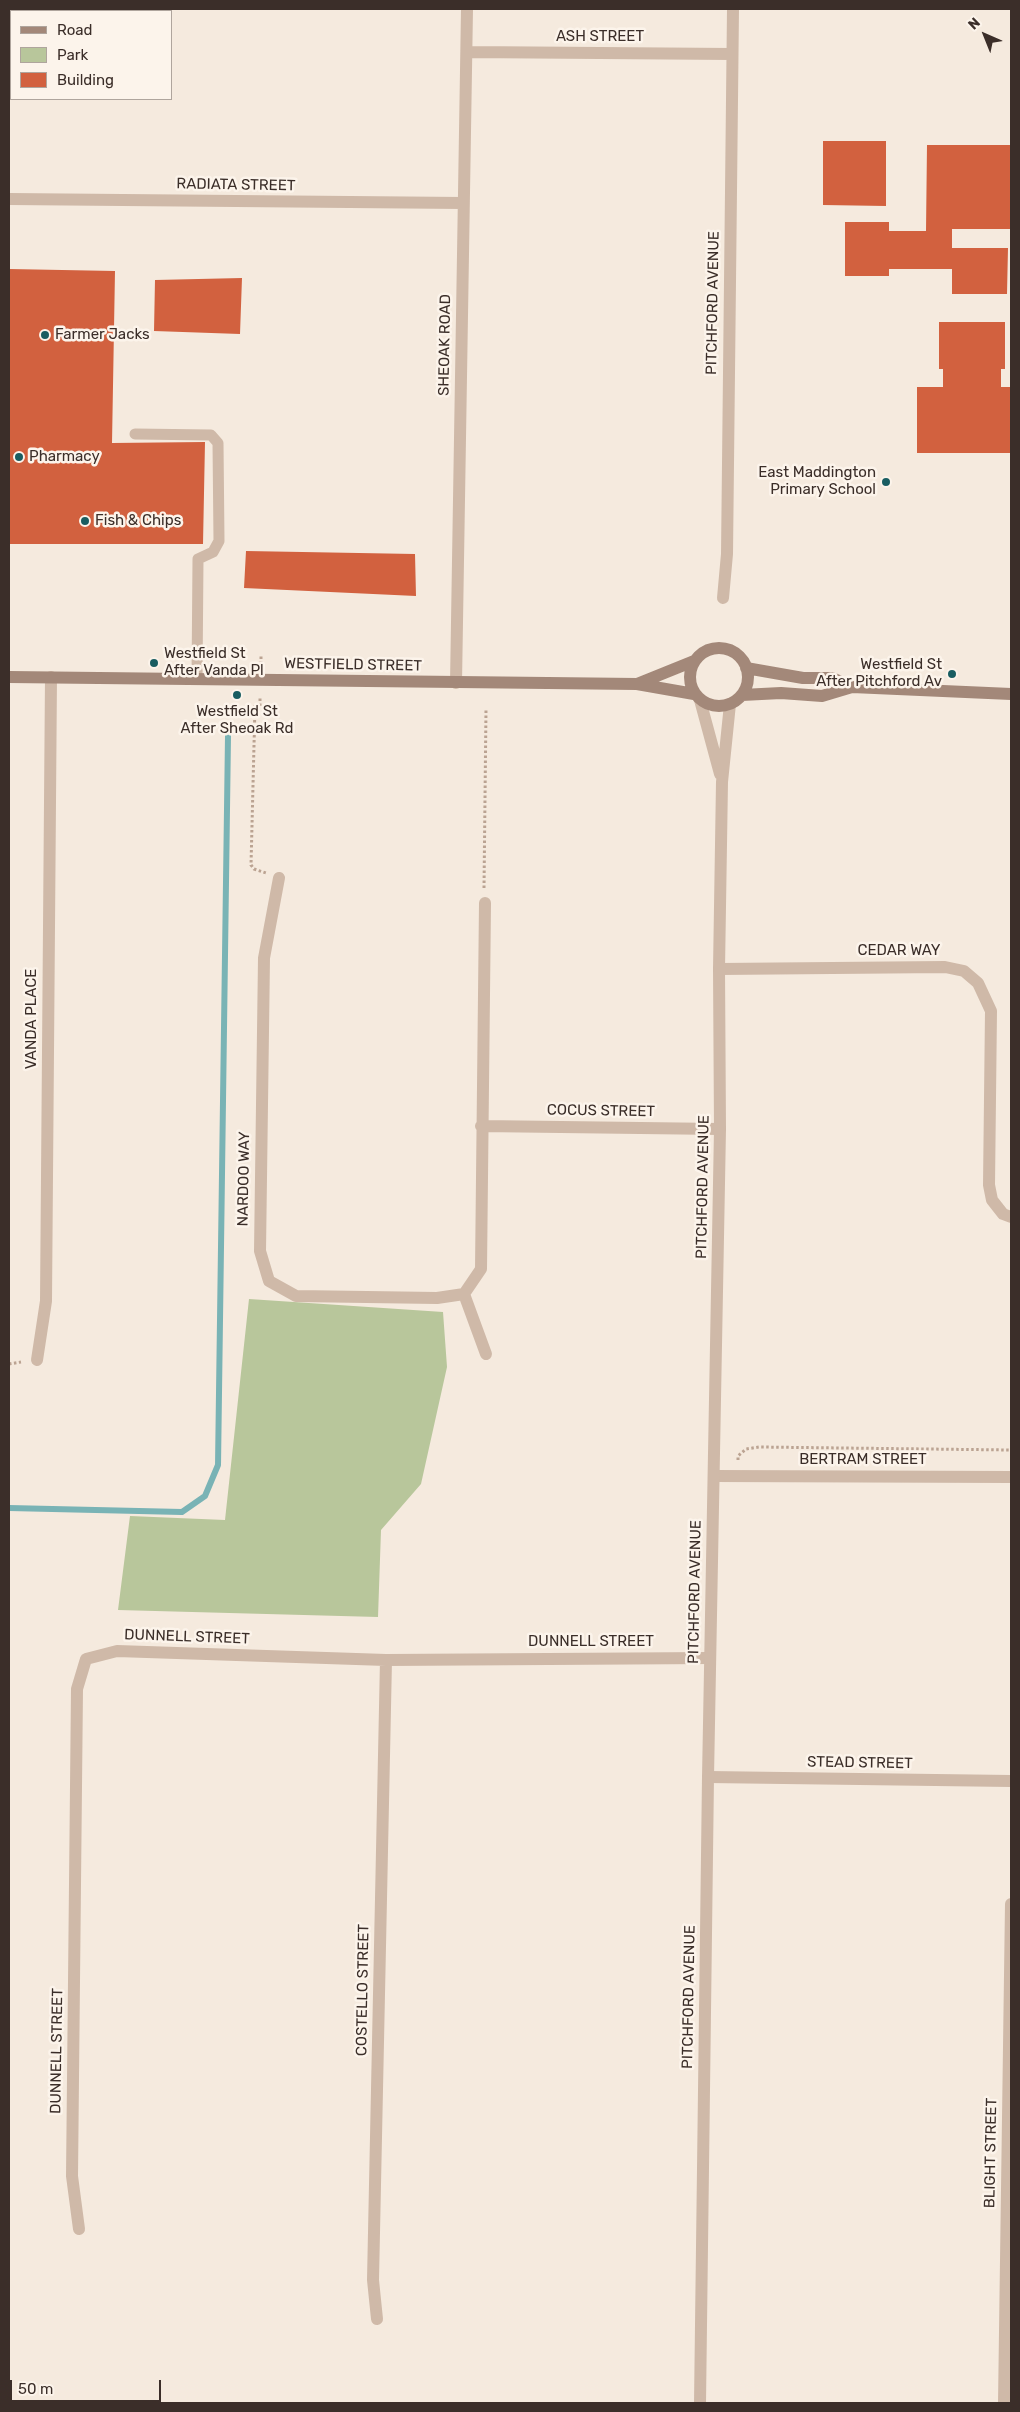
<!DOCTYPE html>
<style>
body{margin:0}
#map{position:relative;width:1020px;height:2412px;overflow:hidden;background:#f5eade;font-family:Rubik,sans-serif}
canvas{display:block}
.frame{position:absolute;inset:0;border:10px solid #3b2e29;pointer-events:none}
.legend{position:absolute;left:10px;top:10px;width:162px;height:90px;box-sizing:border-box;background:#fcf4eb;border:1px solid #afa59d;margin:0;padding:6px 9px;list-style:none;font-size:15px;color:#3b2e29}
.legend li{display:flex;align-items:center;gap:10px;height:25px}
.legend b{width:25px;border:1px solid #afa59d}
.north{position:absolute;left:960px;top:10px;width:50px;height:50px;-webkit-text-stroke:4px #fcf4eb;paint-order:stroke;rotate:316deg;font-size:14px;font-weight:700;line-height:20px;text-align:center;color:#3b2e29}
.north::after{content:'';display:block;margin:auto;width:18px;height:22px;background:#3b2e29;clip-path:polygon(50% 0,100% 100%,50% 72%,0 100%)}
.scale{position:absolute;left:10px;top:2380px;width:151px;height:22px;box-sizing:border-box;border:2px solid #3b2e29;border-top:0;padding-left:6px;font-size:15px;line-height:18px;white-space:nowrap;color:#3b2e29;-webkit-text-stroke:4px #fcf4eb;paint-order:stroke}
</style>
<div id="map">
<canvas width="1020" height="2412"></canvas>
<div class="frame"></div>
<ul class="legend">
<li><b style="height:6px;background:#a38879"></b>Road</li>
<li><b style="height:14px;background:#b8c69b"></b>Park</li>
<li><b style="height:14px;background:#d2613f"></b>Building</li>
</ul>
<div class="north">N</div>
<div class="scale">50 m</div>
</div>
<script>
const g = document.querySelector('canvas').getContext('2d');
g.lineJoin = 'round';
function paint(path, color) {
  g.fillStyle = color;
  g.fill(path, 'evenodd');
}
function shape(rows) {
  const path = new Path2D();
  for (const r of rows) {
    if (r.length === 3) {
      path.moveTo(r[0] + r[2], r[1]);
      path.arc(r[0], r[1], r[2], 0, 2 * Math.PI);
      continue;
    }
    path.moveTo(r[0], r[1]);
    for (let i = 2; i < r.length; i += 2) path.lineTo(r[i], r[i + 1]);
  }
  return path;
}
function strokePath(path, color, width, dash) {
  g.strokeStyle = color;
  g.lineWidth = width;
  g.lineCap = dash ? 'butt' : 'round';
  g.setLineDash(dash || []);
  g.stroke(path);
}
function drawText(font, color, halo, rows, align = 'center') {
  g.font = font + ' Rubik,sans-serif';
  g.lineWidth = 5;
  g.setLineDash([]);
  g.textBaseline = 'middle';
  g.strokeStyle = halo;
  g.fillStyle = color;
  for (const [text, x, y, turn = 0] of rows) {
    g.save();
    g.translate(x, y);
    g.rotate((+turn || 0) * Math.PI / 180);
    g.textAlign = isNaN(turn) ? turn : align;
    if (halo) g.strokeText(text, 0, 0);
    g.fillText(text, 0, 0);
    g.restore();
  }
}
const green = shape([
 [249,1299,443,1312,447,1367,421,1484,381,1530,378,1617,118,1610,130,1516,225,1520]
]);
const stream = shape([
 [9,1508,182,1512,205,1496,218,1465,228,736]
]);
const building = shape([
 [823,141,886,141,886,206,823,205],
 [927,145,1011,145,1011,229,952,229,952,248,1008,248,1007,294,952,294,952,269,889,269,889,276,845,276,845,222,889,222,889,231,926,231],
 [9,269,115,271,112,443,205,442,203,544,9,544],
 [242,278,240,334,154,331,155,280],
 [939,322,1005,322,1005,369,1001,369,1001,387,1011,387,1011,453,917,453,917,387,943,387,943,369,939,369],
 [246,551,415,554,416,596,244,588]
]);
const path = shape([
 [261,664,261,655],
 [255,705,251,865,254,869,266,873],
 [260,706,260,696],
 [484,888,486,709],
 [9,1364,21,1362],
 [738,1460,738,1456,746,1449,759,1447,1011,1450]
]);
const service = shape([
 [135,434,211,435,218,443,219,541,213,552,198,559,197,679]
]);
const minor = shape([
 [467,52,732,54],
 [9,199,463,203],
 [723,598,727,554,733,9],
 [456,683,467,9],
 [279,878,264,958,260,1251,269,1281,296,1296,437,1298,464,1294],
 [485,903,481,1269,464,1294,486,1354],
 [719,969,945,967,964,971,978,983,991,1011,989,1185,992,1200,1003,1214,1011,1217],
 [481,1126,720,1129],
 [37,1360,46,1301,51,677],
 [714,1476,1011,1477],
 [708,1777,1011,1781],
 [79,2229,72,2176,77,1689,86,1659,117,1651,386,1660,710,1658],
 [377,2319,373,2280,386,1660],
 [1004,2403,1011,1904]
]);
const tertiary = shape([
 [700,700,720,774],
 [700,2403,708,1777,720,1129,719,969,722,782,730,704]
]);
const secondary = shape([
 [719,677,29],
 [746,668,803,678,832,678,852,687],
 [9,677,637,684,694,694],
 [637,684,694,661],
 [742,695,781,693,822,696,852,687,1011,694]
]);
const markers = [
 [45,335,5,"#195d61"],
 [19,457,5,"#195d61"],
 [886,482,5,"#195d61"],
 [85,521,5,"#195d61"],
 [154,663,5,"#195d61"],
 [952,674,5,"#195d61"],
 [237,695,5,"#195d61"]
];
const streetNames = [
 ["ASH STREET",600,37],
 ["RADIATA STREET",236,185,1],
 ["PITCHFORD AVENUE",713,303,-89],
 ["SHEOAK ROAD",445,345,-89],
 ["WESTFIELD STREET",353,665,1],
 ["CEDAR WAY",899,951],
 ["VANDA PLACE",32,1019,-90],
 ["COCUS STREET",601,1111,1],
 ["NARDOO WAY",244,1179,-89],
 ["PITCHFORD AVENUE",703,1187,-89],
 ["BERTRAM STREET",863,1460],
 ["PITCHFORD AVENUE",695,1592,-89],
 ["DUNNELL STREET",187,1637,2],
 ["DUNNELL STREET",591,1642],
 ["STEAD STREET",860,1763,1],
 ["COSTELLO STREET",363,1990,-89],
 ["PITCHFORD AVENUE",689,1997,-89],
 ["DUNNELL STREET",57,2051,-89],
 ["BLIGHT STREET",991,2153,-89]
];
const poiNames = [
 ["Farmer Jacks",55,335],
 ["Pharmacy",29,457],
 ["East Maddington",876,473,"right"],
 ["Primary School",876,490,"right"],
 ["Fish & Chips",95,521],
 ["Westfield St",164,654],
 ["After Vanda Pl",164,671],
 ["Westfield St",942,665,"right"],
 ["After Pitchford Av",942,682,"right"],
 ["Westfield St",237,712,"center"],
 ["After Sheoak Rd",237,729,"center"]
];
paint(green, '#b8c69b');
strokePath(stream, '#79b3b5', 6);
paint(building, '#d2613f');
strokePath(path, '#bba392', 3, [2.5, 2.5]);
strokePath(service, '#cfb9a8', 11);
strokePath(minor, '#cfb9a8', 12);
strokePath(tertiary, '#cfb9a8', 12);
strokePath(secondary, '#a38879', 12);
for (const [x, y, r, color] of markers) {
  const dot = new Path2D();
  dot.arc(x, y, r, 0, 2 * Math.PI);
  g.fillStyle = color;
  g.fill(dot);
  strokePath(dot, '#fcf4eb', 2);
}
drawText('15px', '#3b2e29', '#fcf4eb', streetNames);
drawText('15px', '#3b2e29', '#fcf4eb', poiNames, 'left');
</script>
